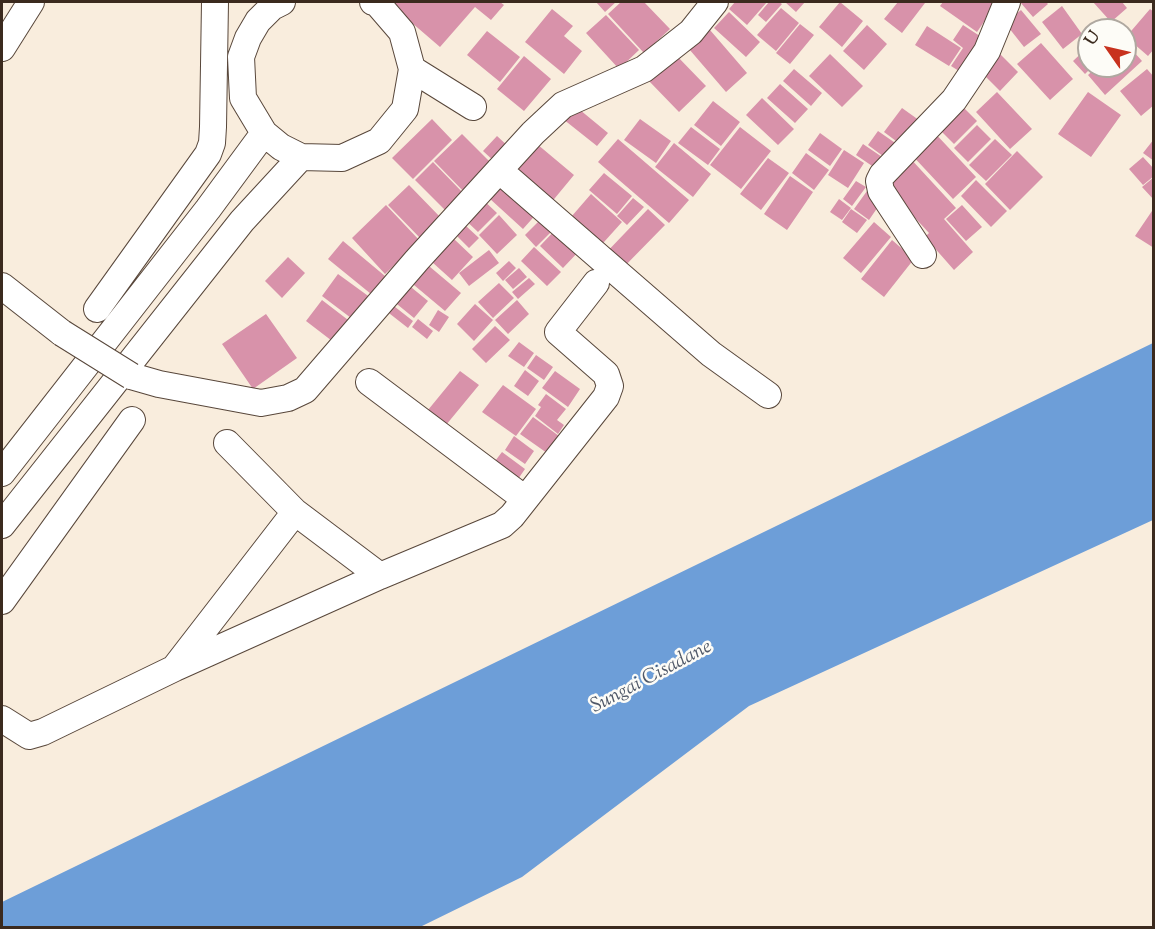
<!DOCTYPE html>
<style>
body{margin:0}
#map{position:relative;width:1155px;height:929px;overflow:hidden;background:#f9eddd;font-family:"Sorts Mill Goudy",serif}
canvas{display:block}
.frame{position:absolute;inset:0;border:3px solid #3b2a1e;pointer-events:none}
.north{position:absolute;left:1077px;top:18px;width:60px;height:60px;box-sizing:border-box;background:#fdfcf7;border:2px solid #afa8a0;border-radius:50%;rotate:304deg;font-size:16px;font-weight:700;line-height:24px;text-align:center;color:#3b2a1e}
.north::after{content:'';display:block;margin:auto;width:21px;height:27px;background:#c8321e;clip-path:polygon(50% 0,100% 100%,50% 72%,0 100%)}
</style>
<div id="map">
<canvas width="1155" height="929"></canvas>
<div class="frame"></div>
<div class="north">U</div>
</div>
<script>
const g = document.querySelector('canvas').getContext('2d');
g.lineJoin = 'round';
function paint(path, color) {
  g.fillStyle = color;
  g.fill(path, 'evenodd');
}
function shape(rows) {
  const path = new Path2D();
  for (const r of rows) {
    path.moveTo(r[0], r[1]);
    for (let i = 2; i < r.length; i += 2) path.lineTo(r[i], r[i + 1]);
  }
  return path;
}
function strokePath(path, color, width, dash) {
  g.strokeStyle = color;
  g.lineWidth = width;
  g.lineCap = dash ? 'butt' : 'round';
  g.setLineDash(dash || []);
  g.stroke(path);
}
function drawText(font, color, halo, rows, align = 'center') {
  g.font = font + ' "Sorts Mill Goudy",serif';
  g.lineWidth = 5;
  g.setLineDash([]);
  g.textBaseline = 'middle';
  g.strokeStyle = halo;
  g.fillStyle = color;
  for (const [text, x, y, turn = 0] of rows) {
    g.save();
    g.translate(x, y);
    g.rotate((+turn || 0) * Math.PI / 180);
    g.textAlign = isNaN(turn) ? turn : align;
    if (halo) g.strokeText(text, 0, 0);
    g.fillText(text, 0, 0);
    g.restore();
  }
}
const water = shape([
 [1153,343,1153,520,749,706,522,877,420,927,2,927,2,902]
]);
const building = shape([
 [392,2,500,2,504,5,491,20,475,7,440,47,390,4],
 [596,2,616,2,605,12],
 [621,2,644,2,670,29,644,53,608,14],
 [735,2,767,2,747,25,729,9],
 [769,2,779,2,782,4,766,22,758,15],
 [785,2,805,2,796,12],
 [840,2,863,21,842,47,819,27],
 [898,2,925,3,902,33,884,19],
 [943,2,992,2,996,4,977,32,940,6],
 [1020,2,1046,2,1048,4,1033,17],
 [1093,2,1122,2,1127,8,1111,22],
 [1062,6,1082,34,1063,49,1042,22],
 [781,8,799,23,776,51,757,35],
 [552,9,573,26,564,36,582,51,564,74,525,42],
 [1150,9,1154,12,1154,49,1148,56,1126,37],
 [1021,10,1041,34,1024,47,1005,23],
 [729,12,760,42,746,57,714,28],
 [606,15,639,50,619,69,586,33],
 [800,24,814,35,790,64,776,53],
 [867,25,887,44,864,70,843,51],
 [963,25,989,42,967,76,951,66,963,48,953,40],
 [927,26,961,48,949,66,915,45],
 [710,30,747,73,726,92,689,49],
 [487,31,520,57,500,82,467,55],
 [1125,42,1142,61,1105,95,1088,75,1098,66,1125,66],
 [1041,43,1073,79,1050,100,1017,64],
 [1089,46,1089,66,1093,66,1085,74,1073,61],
 [675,54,706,86,679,112,648,80],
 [830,54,863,86,842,107,809,76],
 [1000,54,1018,72,1000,91,982,73],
 [524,56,551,79,524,111,497,89],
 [794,69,822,93,811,106,783,81],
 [1147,69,1154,77,1154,105,1141,116,1120,91],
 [780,84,808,109,795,123,767,98],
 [997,92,1032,129,1010,149,976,112],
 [1088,92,1121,115,1091,157,1058,134],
 [762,98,794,129,778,145,746,115],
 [713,101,740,122,721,146,694,125],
 [574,105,608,133,597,146,563,119],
 [961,105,977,121,954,144,937,127],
 [902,108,923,123,904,147,884,132],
 [432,119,452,140,413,179,392,158],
 [640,119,671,141,656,163,624,140],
 [977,125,991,139,968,162,954,148],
 [691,127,720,149,708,165,678,143],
 [740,127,771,151,741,189,710,165],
 [932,130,976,177,953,199,909,152],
 [878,131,901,147,891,162,868,145],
 [820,133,842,149,830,166,808,150],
 [462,134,495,167,467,195,434,161],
 [497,136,510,148,496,163,483,151],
 [531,139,574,175,550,204,507,169],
 [618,139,689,200,669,223,598,162],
 [995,139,1012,155,986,181,969,165],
 [1154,139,1154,161,1143,153],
 [674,143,711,174,693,197,655,167],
 [863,144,885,159,878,170,856,155],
 [844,150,864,163,848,188,828,175],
 [1017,151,1043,177,1010,210,985,184],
 [806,153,829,170,814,190,792,173],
 [909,157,956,208,944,219,973,252,954,270,925,237,929,233,882,182],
 [1143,157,1154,169,1154,176,1143,185,1129,169],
 [768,158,789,173,761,210,740,194],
 [433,162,466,196,448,213,415,180],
 [604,173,632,196,617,214,589,190],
 [790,176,813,192,787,230,764,214],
 [1154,177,1154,200,1142,187],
 [505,180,539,211,523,229,489,198],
 [976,180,1007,211,991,227,961,196],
 [856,181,866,187,852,206,843,199],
 [409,185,442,219,421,239,388,205],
 [867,191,882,201,869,220,854,209],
 [591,194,622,222,595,252,565,224],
 [479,196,497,213,478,232,460,215],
 [633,198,644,207,627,225,617,216],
 [839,199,851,208,842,220,830,212],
 [386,205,420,241,385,274,352,238],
 [962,205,982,227,966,241,946,219],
 [1154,208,1154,248,1135,236],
 [648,209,665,225,617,274,601,258],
 [851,209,867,220,857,233,842,222],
 [499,215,517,235,497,254,479,235],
 [545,215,556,227,536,247,525,235],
 [874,222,891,237,861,273,843,258],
 [466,226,479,238,469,248,457,236],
 [557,228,580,250,563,268,540,246],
 [454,239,473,257,452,280,432,262],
 [892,240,914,259,884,297,861,279],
 [343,241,385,276,371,294,328,259],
 [534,247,561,272,547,286,521,261],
 [489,250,499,263,469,286,459,273],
 [288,257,305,273,282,298,265,281],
 [423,261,461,293,445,311,408,280],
 [509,261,516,268,503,281,496,273],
 [519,268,527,277,513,289,505,280],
 [338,274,371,298,355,321,322,296],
 [529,278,535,284,518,299,512,292],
 [406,283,428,301,414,318,392,300],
 [499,283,514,298,493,318,478,302],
 [322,300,352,323,336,344,306,321],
 [517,300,529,314,508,334,495,320],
 [390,303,413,321,408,328,385,310],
 [475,304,493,320,474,341,457,324],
 [438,310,449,317,439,332,429,325],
 [266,314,297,358,253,389,222,344],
 [418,319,433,331,427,339,412,327],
 [495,326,510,340,486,363,472,349],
 [519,342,534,353,524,367,508,356],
 [536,355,553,367,544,380,527,368],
 [525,370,539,381,528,396,514,386],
 [460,371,479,385,446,425,428,410],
 [555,371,580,389,568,407,542,388],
 [503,385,536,409,516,436,482,412],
 [546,394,566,409,557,420,564,425,558,434,535,416,541,407,538,405],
 [533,417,559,436,547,453,520,434],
 [514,436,534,451,525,464,505,450],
 [502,452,525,469,516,482,492,465]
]);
const street = shape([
 [282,2,272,7,258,21,248,38,241,57,243,98,264,133,281,147,301,157,342,158,379,141,405,109,412,69,402,32,377,3,373,2],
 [2,48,31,2],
 [412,69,473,107],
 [499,170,711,354,768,395],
 [923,255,881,191,879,181,882,175,954,100,987,51,1007,2],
 [2,286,62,333],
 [97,309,208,154,212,143,213,127,215,2],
 [131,376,159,384,261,403,288,398,305,390,417,260,533,133,563,105,644,69,691,32,715,2],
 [369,382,525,499],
 [227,443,295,512,380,576],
 [2,473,208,209,264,133],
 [2,525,242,221,301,157],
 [2,601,132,420],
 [176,666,295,512],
 [2,719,29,736,43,732,175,668,380,576,502,525,512,516,606,397,610,386,606,374,558,332,596,283]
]);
const streetBridge = shape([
 [62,333,131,376]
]);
const waterNames = [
 ["Sungai Cisadane",652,678,-28]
];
paint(water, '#6d9ed8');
paint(building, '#d892aa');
strokePath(street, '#58473b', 28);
strokePath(street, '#fff', 26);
strokePath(streetBridge, '#58473b', 28, []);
strokePath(streetBridge, '#fff', 26);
drawText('italic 20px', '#4f5868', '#fdfcf7', waterNames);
</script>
